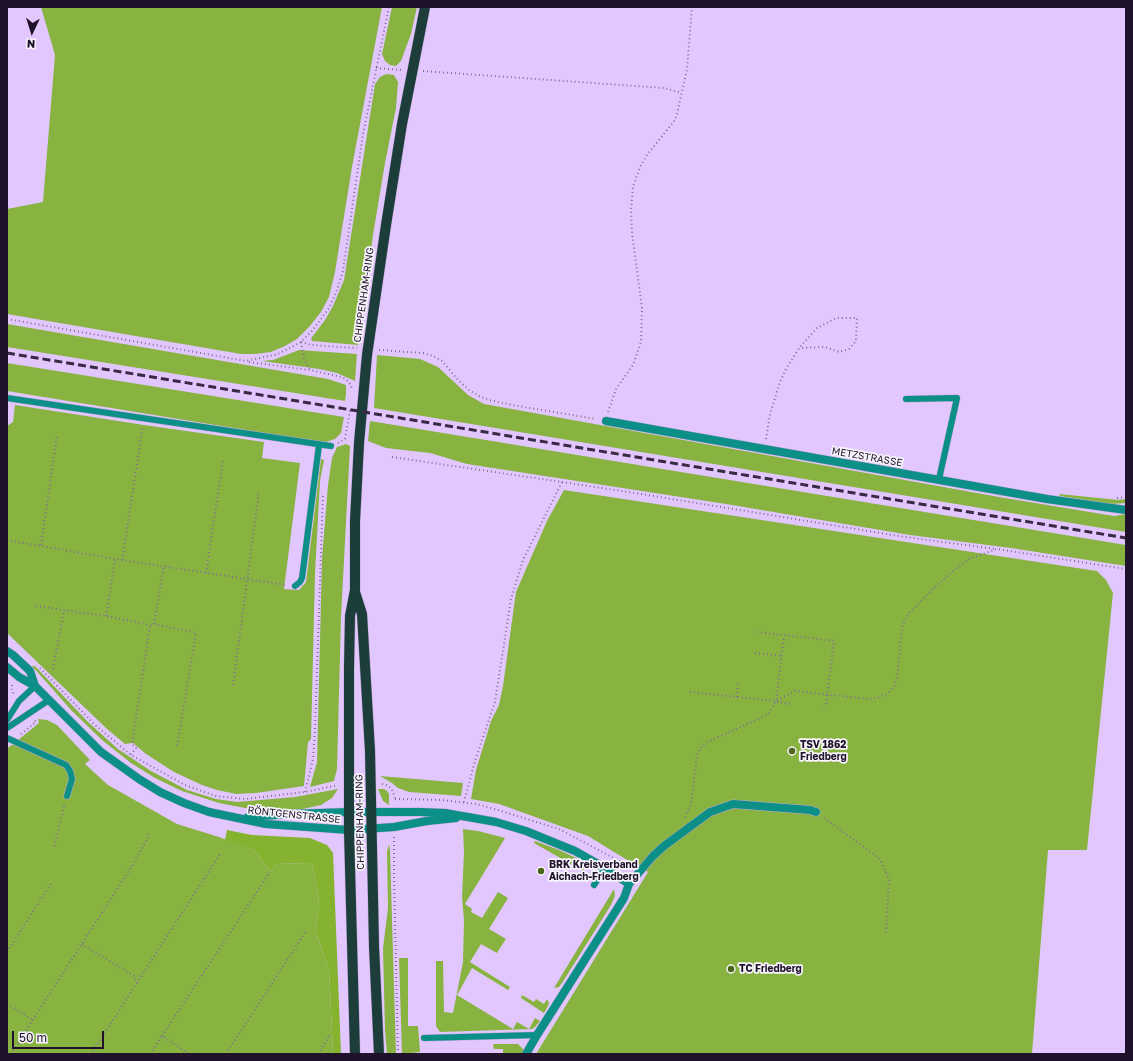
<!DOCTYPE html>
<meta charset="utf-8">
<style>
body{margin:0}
#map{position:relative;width:1133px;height:1061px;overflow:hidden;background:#e2c7fe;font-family:"Golos Text",sans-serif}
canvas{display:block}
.frame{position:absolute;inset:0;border:8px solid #1f122a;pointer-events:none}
.north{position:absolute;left:12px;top:12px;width:40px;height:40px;-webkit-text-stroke:3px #f7f4fb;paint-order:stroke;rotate:184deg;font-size:11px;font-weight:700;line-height:16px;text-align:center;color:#1f122a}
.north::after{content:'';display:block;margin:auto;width:14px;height:18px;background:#1f122a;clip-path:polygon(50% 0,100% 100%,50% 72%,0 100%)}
.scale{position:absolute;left:12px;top:1031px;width:92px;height:18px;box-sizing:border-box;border:2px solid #1f122a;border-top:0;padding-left:5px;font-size:12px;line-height:14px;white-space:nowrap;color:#1f122a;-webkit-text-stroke:3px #f7f4fb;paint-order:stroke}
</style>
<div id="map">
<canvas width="1133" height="1061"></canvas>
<div class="frame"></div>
<div class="north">N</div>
<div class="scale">50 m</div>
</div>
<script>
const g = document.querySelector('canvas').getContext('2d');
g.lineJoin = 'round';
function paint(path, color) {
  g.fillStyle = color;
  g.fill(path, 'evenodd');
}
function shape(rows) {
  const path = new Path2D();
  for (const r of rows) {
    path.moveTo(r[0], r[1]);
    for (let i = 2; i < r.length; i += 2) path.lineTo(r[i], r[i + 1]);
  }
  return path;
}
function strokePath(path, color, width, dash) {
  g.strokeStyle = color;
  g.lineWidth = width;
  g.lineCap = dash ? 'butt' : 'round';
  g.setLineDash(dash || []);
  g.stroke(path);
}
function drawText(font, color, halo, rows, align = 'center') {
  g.font = font + ' "Golos Text",sans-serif';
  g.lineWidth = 3.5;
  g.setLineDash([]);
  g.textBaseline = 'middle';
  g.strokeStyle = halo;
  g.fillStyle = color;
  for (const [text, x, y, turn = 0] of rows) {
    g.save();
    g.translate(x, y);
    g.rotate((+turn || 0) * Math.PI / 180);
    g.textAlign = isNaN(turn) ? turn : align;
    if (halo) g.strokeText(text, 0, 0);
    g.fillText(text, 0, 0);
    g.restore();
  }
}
const green = shape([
 [41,7,382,7,352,167,335,272,329,297,321,312,309,327,297,339,285,346,271,352,255,354,241,354,7,314,7,209,43,202,55,55],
 [392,7,417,7,411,34,401,61,396,66,390,65,385,61,382,54],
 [386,74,394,75,398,82,396,108,385,163,373,235,358,345,312,341,311,339,312,337,325,320,333,306,344,280,375,84,380,77],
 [7,324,328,379,346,385,346,395,345,401,7,347],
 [299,350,357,354,355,381,337,373,319,369,262,361,273,360],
 [377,355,420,359,438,367,468,395,484,404,999,497,1114,516,1126,514,1126,532,374,408],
 [7,363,344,417,341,433,335,439,326,442,307,440,7,391],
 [15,405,144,425,264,442,262,458,300,463,284,589,299,590,306,582,321,459,324,460,320,481,315,574,311,739,308,742,304,786,256,793,236,794,217,790,202,785,174,772,146,754,133,743,125,744,107,729,7,633,7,426,13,422],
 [370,421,1126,545,1126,566,1011,548,910,535,726,504,467,464,430,453,386,448,368,441],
 [346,444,350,446,341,618,337,769,334,781,310,787,317,762,322,558,328,485,332,458,337,447],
 [564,490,1097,571,1106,580,1113,593,1087,850,1048,850,1032,1054,536,1054,648,872,639,866,637,867,637,866,588,836,499,804,471,799,476,770,491,721,499,705,503,686,516,592,547,521],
 [1059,494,1118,500,1126,499,1126,503,1111,504,1060,496],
 [32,666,35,666,88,722,118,749,151,771,187,790,216,799,237,802,295,797,338,789,332,798,321,805,303,809,283,811,245,808,219,803,182,791,155,778,131,763,102,740,72,711],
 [38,719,47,720,57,725,90,760,85,764,108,785,177,824,219,837,255,851,270,872,278,863,312,864,319,897,316,933,329,969,333,1054,7,1054,7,749,10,746,21,742,18,740,39,723],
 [380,776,463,783,461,796,409,792,398,788,392,783],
 [378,789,384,789,387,791,389,794,389,805,383,801],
 [463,829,478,831,505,838,465,904,472,909,471,912,482,918,498,892,508,898,489,929,506,939,502,945,497,953,481,944,470,962,510,987,508,990,472,968,457,995,513,1029,517,1022,529,1029,535,1018,540,1021,535,1027,532,1029,440,1032,436,1026,436,961,443,961,444,1012,453,1013,463,962,464,920,462,897,464,852],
 [535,841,559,850,587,863,583,871,534,843],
 [389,844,390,851,396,1054,387,1054,385,1030,383,948,388,908,387,852],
 [614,889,615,896,611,905,562,983,559,987,554,988],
 [399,958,408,958,408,1026,418,1026,420,1052,411,1053,411,1054,402,1054],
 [522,995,534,1002,536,999,544,1004,547,999,549,1003,548,1006,544,1013,521,998],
 [493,1044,518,1044,523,1049,523,1054,503,1054,503,1049,494,1049]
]);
const forest = shape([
 [227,830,252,835,310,838,327,845,333,853,341,1054,333,1054,329,969,316,933,319,897,312,864,278,863,270,872,255,851,225,840]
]);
const path = shape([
 [376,68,402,70],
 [423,71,650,87,665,88,681,93],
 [7,319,246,361,278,354,301,342,312,331,329,308,336,293,343,271,363,134,389,7],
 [301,342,312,345,357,348],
 [301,342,304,359,310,370],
 [379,350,423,353,433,356,442,361,459,381,469,390,479,396,489,400,512,405,596,419],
 [249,362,310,370,342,377,348,381,351,385,352,390],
 [608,412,616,389,633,365,641,342,642,308,632,233,631,210,633,187,640,167,647,155,675,120,677,114,687,69,692,7],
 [766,439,770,414,780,382,786,369,799,348,817,328,836,318,857,318,856,341,849,349,839,352,825,347,799,348],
 [338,443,345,439,350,410],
 [392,457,562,482,523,560,511,599,495,702,475,761,464,802],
 [562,482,635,493,905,537,996,549],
 [1117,498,1126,497],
 [7,540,115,559,286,585],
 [41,545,57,435],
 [122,560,143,426],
 [206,573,223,460],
 [36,606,106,616,150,625,154,624,196,633,177,746],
 [106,616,115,559],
 [154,624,164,566],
 [757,632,834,641,826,705,822,708],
 [755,653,781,656],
 [40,668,95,725,131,755,185,785,216,796,245,799,305,792,338,785],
 [53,669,64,610],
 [12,685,11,688,14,695],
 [233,685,259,491],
 [690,692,776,701,784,636],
 [737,697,738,684],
 [777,702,790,704],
 [21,734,36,722,34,720],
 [131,755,136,748,132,744,150,626],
 [816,760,839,762],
 [382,784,386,785,391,788,393,792,395,799],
 [305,792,313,759,315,729,323,494],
 [395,799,442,800,476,804,498,810,559,829,625,864,631,865],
 [685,817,691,804,697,756,700,749,705,743,765,716,769,713,776,701,795,691,869,699,880,697,887,694,894,686,897,678,902,629,905,620,911,611,934,588,953,571,969,559,997,549,1126,569],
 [824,818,880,859,889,880,886,933],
 [394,837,394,878,398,1054],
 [54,846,65,803],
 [82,944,134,976,137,983],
 [7,952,52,882],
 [7,1004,33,1020],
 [162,1036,270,872],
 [11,1054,130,869,149,836,147,834],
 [91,1054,220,854],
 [150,1054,162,1036,189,1054],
 [226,1054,306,931],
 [318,1054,330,1035]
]);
const service = shape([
 [7,398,331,446],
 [906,399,957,398,939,479],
 [295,586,300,582,302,578,319,445],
 [7,720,19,701,35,686],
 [7,728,49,700],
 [7,738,66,765,70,771,72,779,67,796],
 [594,885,605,868],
 [424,1038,537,1035]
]);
const minor = shape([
 [606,421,1047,499,1126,510],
 [349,812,420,812,445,813,496,822,526,831,575,851,605,868,629,884,653,856,664,846,710,812,733,804,810,810,816,812],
 [349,830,394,827,427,821,456,818],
 [526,1054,537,1035,624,898,629,884]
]);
const tertiary = shape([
 [7,651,13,655,30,671,35,686],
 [7,667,19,677,35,686,101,752,139,779,160,792,184,803,209,812,266,824,349,830],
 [248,817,290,814,349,812]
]);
const primary = shape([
 [355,592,362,614,370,751,374,946,379,1054],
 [355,1054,349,830,349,668,350,616,355,590,355,521,359,443,367,355,386,225,402,124,425,7]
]);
const rail = shape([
 [7,353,1126,538]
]);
const markers = [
 [792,751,4,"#4c671a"],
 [541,871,4,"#4c671a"],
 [731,969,4,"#4c671a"]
];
const streetNames = [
 ["CHIPPENHAM-RING",364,295,-82],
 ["METZSTRASSE",867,457,10],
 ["RÖNTGENSTRASSE",294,815,6],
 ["CHIPPENHAM-RING",360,822,-91]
];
const poiNames = [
 ["TSV 1862",800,745],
 ["Friedberg",800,757],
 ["BRK Kreisverband",549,865],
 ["Aichach-Friedberg",549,877],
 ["TC Friedberg",739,969]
];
paint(green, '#88b341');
paint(forest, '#85b330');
strokePath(service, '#bfa6d8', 7);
strokePath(minor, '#bfa6d8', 9);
strokePath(tertiary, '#bfa6d8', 9);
strokePath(primary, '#bfa6d8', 11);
strokePath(path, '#836e96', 2, [1, 3]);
strokePath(service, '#0b8f86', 6);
strokePath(minor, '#0b8f86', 8);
strokePath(tertiary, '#0b8f86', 8);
strokePath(primary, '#1d3d3a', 10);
strokePath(rail, '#382945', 3, [8, 4]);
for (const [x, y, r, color] of markers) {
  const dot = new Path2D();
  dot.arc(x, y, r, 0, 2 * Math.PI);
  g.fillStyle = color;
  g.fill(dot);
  strokePath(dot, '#f7f4fb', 1.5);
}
drawText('10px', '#1f122a', '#f7f4fb', streetNames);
drawText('bold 10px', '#1f122a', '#f7f4fb', poiNames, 'left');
</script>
